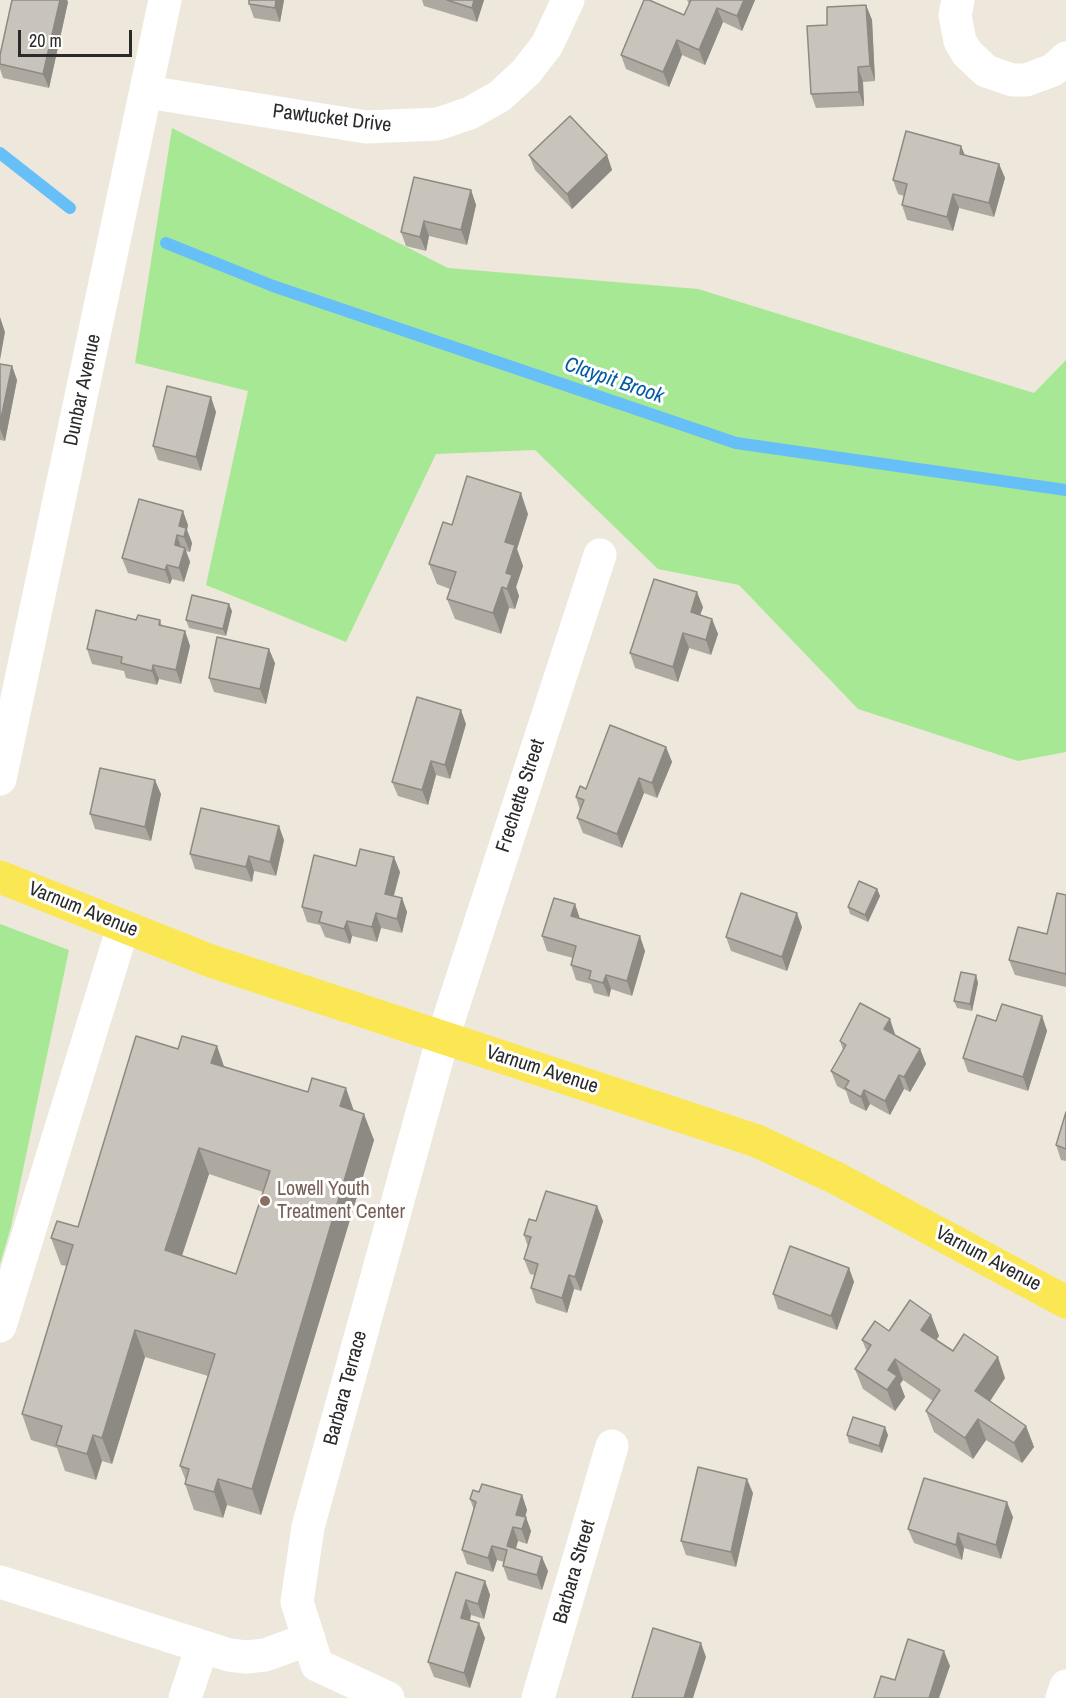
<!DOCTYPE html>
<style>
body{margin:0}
#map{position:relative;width:1066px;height:1698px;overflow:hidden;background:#ede8db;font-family:"Archivo Narrow",sans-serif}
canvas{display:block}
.scale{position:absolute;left:18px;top:30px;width:114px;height:27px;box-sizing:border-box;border:3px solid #2a2a2a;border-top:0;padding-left:8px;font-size:18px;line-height:21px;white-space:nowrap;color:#2a2a2a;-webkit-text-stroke:4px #fff;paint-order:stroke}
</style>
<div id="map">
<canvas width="1066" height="1698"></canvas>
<div class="scale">20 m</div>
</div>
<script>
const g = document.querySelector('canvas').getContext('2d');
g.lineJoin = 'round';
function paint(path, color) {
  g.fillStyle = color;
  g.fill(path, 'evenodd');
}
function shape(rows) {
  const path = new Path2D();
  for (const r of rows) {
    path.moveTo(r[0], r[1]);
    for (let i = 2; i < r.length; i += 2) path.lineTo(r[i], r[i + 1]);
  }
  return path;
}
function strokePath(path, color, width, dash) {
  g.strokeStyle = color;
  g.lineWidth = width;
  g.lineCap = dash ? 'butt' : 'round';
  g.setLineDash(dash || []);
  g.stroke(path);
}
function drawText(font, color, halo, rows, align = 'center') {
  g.font = font + ' "Archivo Narrow",sans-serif';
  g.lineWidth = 6;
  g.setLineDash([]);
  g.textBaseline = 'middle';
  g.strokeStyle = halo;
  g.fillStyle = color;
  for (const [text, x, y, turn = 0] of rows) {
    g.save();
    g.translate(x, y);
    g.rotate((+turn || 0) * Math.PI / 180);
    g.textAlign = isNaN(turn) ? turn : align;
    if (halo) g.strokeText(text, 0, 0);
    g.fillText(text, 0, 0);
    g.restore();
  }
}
const green = shape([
 [172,128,448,268,698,289,1034,393,1066,360,1066,752,1018,761,858,709,739,585,658,569,535,450,436,454,346,642,206,585,248,391,135,363],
 [0,924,69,950,11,1227,0,1264]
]);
const stream = shape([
 [0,153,70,208],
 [166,243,273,286,736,443,1066,490]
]);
const minor = shape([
 [958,0,955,15,960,41,967,53,986,71,1012,80,1026,80,1053,70,1066,58],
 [147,92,366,127,438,124,470,113,500,96,526,72,547,45,568,0],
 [0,779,165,0],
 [0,1326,123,927],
 [0,1582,229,1655,246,1657,265,1655,309,1639],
 [185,1698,202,1647],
 [388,1698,317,1665,297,1602,308,1527,443,1037,600,555],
 [538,1698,612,1446],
 [1062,1698,1066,1686]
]);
const major = shape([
 [0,877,211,961,757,1141,836,1178,1066,1302]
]);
const wall = shape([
 [12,0,67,0,68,2,49,88,3,78,0,69,0,55],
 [249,0,284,0,280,22,254,18,249,4],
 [422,0,484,0,477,22,424,6],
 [687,0,755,0,742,31,723,22,705,65,682,55,669,87,626,69,621,55,684,15,689,4],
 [866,5,872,20,875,81,863,82,864,106,816,108,811,94,827,25],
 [529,155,607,155,612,170,572,209,535,170],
 [965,155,999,164,1005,178,994,217,959,208,953,231,907,220,902,205,904,196,898,194,893,180],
 [471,190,476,205,467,245,429,236,426,251,406,246,401,232],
 [0,364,12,366,17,380,5,441,0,440],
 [216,412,201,471,158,460,153,446],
 [528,514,517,549,523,566,516,587,519,596,515,609,509,608,501,634,455,619,447,599,450,589,437,584,429,564,452,525],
 [188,525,187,530,192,543,190,552,186,551,190,562,184,582,172,579,170,584,128,573,122,558],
 [703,607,700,615,712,619,718,634,711,655,689,648,678,682,635,668,630,653],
 [232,611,226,636,189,628,186,620],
 [136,620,160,620,162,626,185,631,190,646,181,684,159,679,157,685,126,678,124,671,92,664,87,649],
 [275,663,266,704,214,692,209,678],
 [466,724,450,779,436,775,428,805,398,796,392,782],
 [666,747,672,762,657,798,644,793,622,848,583,833,577,818,580,810,576,797,586,789],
 [161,794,151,841,95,829,90,814],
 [284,840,276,876,254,871,252,882,195,869,190,854],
 [356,866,400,872,394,896,402,898,407,912,402,933,381,928,377,942,352,936,350,944,325,937,320,925,307,922,302,907],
 [877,889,880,896,868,922,850,914,848,907],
 [1066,895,1066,987,1015,975,1009,960,1047,934],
 [575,904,580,919,645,951,632,996,611,989,609,997,594,993,591,984,576,980,571,965,573,958,547,951,542,936],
 [802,927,787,971,731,951,726,937],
 [976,975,978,983,972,1011,957,1008,954,1001],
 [1042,1016,1047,1031,1028,1091,968,1072,963,1058,996,1021],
 [895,1034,895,1035,920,1049,926,1064,910,1092,904,1089,890,1115,870,1104,866,1111,850,1103,846,1091,837,1086,831,1071,843,1050,840,1041],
 [217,1046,224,1066,354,1111,374,1140,261,1515,227,1505,223,1518,194,1510,185,1484,186,1481,180,1466,208,1376,145,1357,112,1464,102,1461,96,1480,65,1471,57,1448,31,1440,22,1414,67,1266,61,1265,51,1238,78,1227,178,1049],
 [209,1174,263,1192,236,1274,182,1256],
 [1066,1112,1066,1161,1061,1160,1056,1145],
 [597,1206,603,1221,581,1291,574,1289,567,1313,536,1303,531,1288,534,1275,530,1274,524,1259,528,1247,524,1235,536,1221],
 [849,1268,854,1282,837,1330,778,1309,773,1294],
 [931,1315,939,1336,936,1340,953,1351,1005,1378,990,1401,1026,1426,1034,1447,1022,1463,986,1440,973,1459,934,1432,926,1411,933,1401,903,1380,900,1384,905,1397,895,1411,863,1389,855,1369,867,1352,862,1340,889,1331],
 [847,1435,888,1435,882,1453,849,1443],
 [479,1492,522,1495,527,1510,525,1517,531,1531,527,1544,518,1541,516,1549,548,1571,542,1590,508,1580,503,1566,504,1562,497,1560,493,1572,467,1564,462,1550,474,1510,470,1499],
 [753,1493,736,1567,686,1555,681,1541],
 [1013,1517,1001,1559,964,1548,962,1560,914,1543,908,1529],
 [456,1572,485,1581,490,1595,484,1619,471,1615,470,1621,485,1638,470,1688,434,1677,428,1662]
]);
const shadedWall = shape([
 [60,0,67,0,68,2,49,88,43,74],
 [276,0,284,0,280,22,275,8],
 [474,0,484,0,477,22,472,8],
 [744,0,755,0,742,31,737,16],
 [866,5,872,20,875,81,870,66],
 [717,8,723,22,705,65,699,50],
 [677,40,682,55,669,87,663,72],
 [858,67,863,82,864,106,859,92],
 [961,146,967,160,960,154],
 [607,155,612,170,572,209,567,194],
 [999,164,1005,178,994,217,989,203],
 [471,190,476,205,467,245,461,230],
 [953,194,959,208,953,231,947,217],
 [424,221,429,236,426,251,420,237],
 [0,317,5,332,0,360],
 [12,366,17,380,5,441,0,429,0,423],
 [211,397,216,412,201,471,196,457],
 [521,493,528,514,517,549,523,566,516,587,519,596,515,609,507,589,505,542],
 [183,511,188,525,187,530,192,543,190,552,184,537,179,526],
 [177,535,182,550,175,545],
 [185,548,190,562,184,582,179,568],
 [167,565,172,579,170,584,165,570],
 [502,587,509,608,501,634,493,613],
 [697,592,703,607,696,627,691,612],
 [229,604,232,611,226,636,223,629],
 [712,619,718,634,711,655,706,640],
 [185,631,190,646,181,684,176,670],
 [683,633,689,648,678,682,673,667],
 [269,649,275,663,266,704,260,689],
 [153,665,159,679,157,685,152,671],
 [461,710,466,724,450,779,445,765],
 [666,747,672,762,657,798,652,783],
 [431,761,436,775,428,805,422,790],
 [639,778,644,793,622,848,617,834],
 [155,780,161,794,151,841,145,827],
 [279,826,284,840,276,876,270,862],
 [249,856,254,871,252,882,246,867],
 [394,857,400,872,390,908,385,894],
 [877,889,880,896,868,922,865,915],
 [402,898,407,912,402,933,397,919],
 [575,904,580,919,571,916],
 [376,913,381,928,377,942,372,927],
 [797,913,802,927,787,971,782,957],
 [347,921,352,936,350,944,344,929],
 [640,936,645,951,632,996,627,981],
 [606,975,611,989,609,997,603,983],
 [976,975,978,983,972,1011,970,1004],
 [1042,1016,1047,1031,1028,1091,1023,1077],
 [890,1019,895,1034,890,1044,884,1029],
 [217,1046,226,1073,211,1063],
 [920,1049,926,1064,910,1092,904,1077],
 [899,1075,904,1089,890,1115,885,1101],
 [346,1088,355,1114,340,1106],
 [864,1090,870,1104,866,1111,861,1097],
 [364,1114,374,1140,261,1515,252,1489],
 [199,1148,209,1174,175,1276,165,1250],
 [597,1206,603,1221,581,1291,575,1277],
 [849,1268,854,1282,837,1330,831,1316],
 [569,1275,574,1289,567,1313,562,1298],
 [931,1315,939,1336,929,1351,921,1330],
 [135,1330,145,1357,112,1464,102,1438],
 [998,1357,1005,1378,983,1412,975,1391],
 [895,1359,903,1380,900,1384,905,1397,895,1411,887,1390,888,1370],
 [978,1419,986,1440,973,1459,965,1438],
 [1026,1426,1034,1447,1022,1463,1014,1443],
 [885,1427,888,1435,882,1453,879,1446],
 [93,1435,102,1461,96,1480,87,1454],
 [218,1479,227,1505,223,1518,214,1492],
 [747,1479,753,1493,736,1567,731,1552],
 [522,1495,527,1510,522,1529,526,1517,531,1531,527,1544,516,1515],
 [1007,1502,1013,1517,1001,1559,996,1545],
 [513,1527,518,1541,512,1560,507,1546],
 [958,1533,964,1548,962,1560,956,1545],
 [492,1546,497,1560,493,1572,488,1558],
 [542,1557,548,1571,542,1590,537,1575],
 [485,1581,490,1595,484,1619,478,1604],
 [466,1600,471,1615,466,1633,461,1618],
 [479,1623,485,1638,470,1688,464,1673],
 [701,1643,706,1657,693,1698,684,1698],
 [944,1651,950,1666,939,1698,929,1698]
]);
const building = shape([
 [12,0,60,0,43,74,0,64,0,55,12,0],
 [249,0,276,0,275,8,249,4,249,0],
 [447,0,474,0,472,8,447,0],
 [644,0,649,0,684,15,691,0,744,0,737,16,717,8,699,50,677,40,663,72,621,55,644,0],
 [866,5,870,66,858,67,859,92,811,94,807,26,827,25,827,7,866,5],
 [570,116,607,155,567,194,529,155,570,116],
 [906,131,961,146,960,154,999,164,989,203,953,194,947,217,902,205,907,184,893,180,906,131],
 [414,177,471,190,461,230,424,221,420,237,401,232,414,177],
 [0,364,12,366,0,423,0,364],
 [167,386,211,397,196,457,153,446,167,386],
 [467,476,521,493,505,542,515,545,506,573,512,575,507,589,502,587,493,613,447,599,456,572,429,564,443,522,452,525,467,476],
 [139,499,183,511,179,526,186,528,184,537,177,535,175,545,185,548,179,568,167,565,165,570,122,558,139,499],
 [654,579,697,592,691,612,712,619,706,640,683,633,673,667,630,653,654,579],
 [192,595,229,604,223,629,186,620,192,595],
 [96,610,136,620,138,615,160,620,159,625,185,631,176,670,153,665,152,671,121,663,122,657,87,649,96,610],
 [217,637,269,649,260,689,209,678,217,637],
 [417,697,461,710,445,765,431,761,422,790,392,782,417,697],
 [610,725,666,747,652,783,639,778,617,834,577,818,584,800,576,797,580,786,586,789,610,725],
 [100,768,155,780,145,827,90,814,100,768],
 [201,808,279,826,270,862,249,856,246,867,190,854,201,808],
 [360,849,394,857,385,894,402,898,397,919,376,913,372,927,347,921,344,929,319,922,322,912,302,907,314,855,356,866,360,849],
 [859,881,877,889,865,915,848,907,859,881],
 [741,893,797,913,782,957,726,937,741,893],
 [1057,893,1066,895,1066,974,1009,960,1018,927,1047,934,1057,893],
 [554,898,575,904,571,916,640,936,627,981,606,975,603,983,589,979,591,971,571,965,576,946,542,936,554,898],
 [961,972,976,975,970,1004,954,1001,961,972],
 [860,1003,890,1019,884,1029,920,1049,904,1077,899,1075,885,1101,864,1090,861,1097,845,1088,849,1081,831,1071,846,1045,840,1041,860,1003],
 [1002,1004,1042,1016,1023,1077,963,1058,977,1015,996,1021,1002,1004],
 [136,1036,178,1049,182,1036,217,1046,211,1063,308,1092,312,1078,346,1088,340,1106,364,1114,252,1489,218,1479,214,1492,185,1484,189,1469,180,1466,215,1354,135,1330,102,1438,93,1435,87,1454,56,1445,62,1426,22,1414,73,1245,51,1238,57,1221,78,1227,136,1036],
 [199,1148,270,1171,236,1274,165,1250,199,1148],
 [1066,1112,1066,1149,1056,1145,1066,1112],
 [546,1191,597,1206,575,1277,569,1275,562,1298,531,1288,538,1264,524,1259,531,1237,524,1235,529,1219,536,1221,546,1191],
 [790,1246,849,1268,831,1316,773,1294,790,1246],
 [910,1300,931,1315,921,1330,953,1351,964,1334,998,1357,975,1391,1026,1426,1014,1443,978,1419,965,1438,926,1411,940,1390,895,1359,888,1370,897,1376,887,1390,855,1369,871,1345,862,1340,875,1321,889,1331,910,1300],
 [853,1417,885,1427,879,1446,847,1435,853,1417],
 [698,1467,747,1479,731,1552,681,1541,698,1467],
 [924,1478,1007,1502,996,1545,958,1533,956,1545,908,1529,924,1478],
 [482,1484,522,1495,516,1515,526,1517,522,1529,513,1527,507,1546,542,1557,537,1575,503,1566,507,1550,492,1546,488,1558,462,1550,476,1502,470,1499,473,1490,479,1492,482,1484],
 [456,1572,485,1581,478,1604,466,1600,461,1618,479,1623,464,1673,428,1662,456,1572],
 [653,1628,701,1643,684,1698,632,1698,653,1628],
 [908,1639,944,1651,929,1698,874,1698,881,1676,895,1680,908,1639]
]);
const markers = [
 [265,1201,6,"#8d6e63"]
];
const streetNames = [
 ["Pawtucket Drive",332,119,7],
 ["Dunbar Avenue",83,390,-78],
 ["Frechette Street",521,796,-72],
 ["Varnum Avenue",83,910,22],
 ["Varnum Avenue",542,1070,18],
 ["Varnum Avenue",988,1259,28],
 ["Barbara Terrace",346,1388,-75],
 ["Barbara Street",575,1572,-74]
];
const educationNames = [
 ["Lowell Youth",277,1190],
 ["Treatment Center",277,1213]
];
const waterNames = [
 ["Claypit Brook",614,381,19]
];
paint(green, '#a6e893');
strokePath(stream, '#66c0f7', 12);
strokePath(minor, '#fff', 33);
strokePath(major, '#fbe753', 33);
paint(wall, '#ada9a1');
paint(shadedWall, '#8d8983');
paint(building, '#c9c4bb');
strokePath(building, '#8d8983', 1.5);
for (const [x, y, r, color] of markers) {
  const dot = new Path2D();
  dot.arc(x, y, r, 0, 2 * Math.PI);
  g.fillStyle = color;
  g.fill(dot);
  strokePath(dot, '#fff', 2);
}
drawText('20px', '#2a2a2a', '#fff', streetNames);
drawText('20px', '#785e54', '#fff', educationNames, 'left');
drawText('italic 21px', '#035ba5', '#fff', waterNames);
</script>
